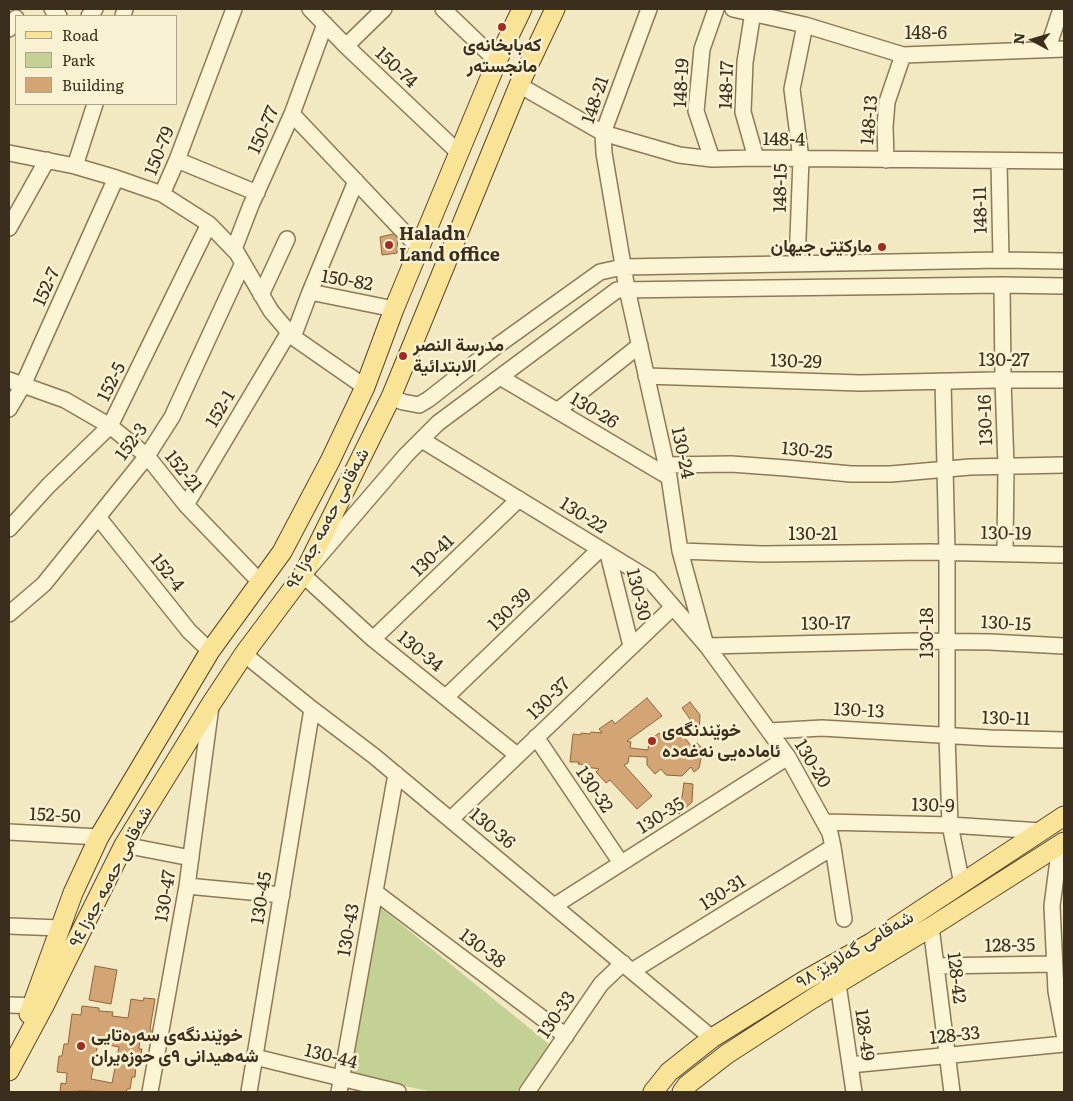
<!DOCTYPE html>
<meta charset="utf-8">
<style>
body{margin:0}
#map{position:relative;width:1073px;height:1101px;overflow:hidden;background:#f2e8c1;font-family:Literata,serif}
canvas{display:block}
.frame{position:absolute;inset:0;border:10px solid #3b2e1d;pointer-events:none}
.legend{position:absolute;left:15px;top:15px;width:162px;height:90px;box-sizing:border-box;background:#f8f1d2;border:1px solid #aca38a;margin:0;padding:6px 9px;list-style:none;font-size:15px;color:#3b2e1d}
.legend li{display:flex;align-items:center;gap:10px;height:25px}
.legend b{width:25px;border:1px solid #aca38a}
.north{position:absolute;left:1008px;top:15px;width:50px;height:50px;-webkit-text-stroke:4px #f8f1d2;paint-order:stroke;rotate:276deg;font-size:14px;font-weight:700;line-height:20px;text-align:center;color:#3b2e1d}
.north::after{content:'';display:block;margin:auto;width:18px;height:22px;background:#3b2e1d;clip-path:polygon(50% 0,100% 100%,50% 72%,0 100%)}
</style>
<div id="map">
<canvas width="1073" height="1101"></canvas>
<div class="frame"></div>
<ul class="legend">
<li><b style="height:6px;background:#f8e396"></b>Road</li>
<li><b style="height:14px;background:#c4d194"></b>Park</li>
<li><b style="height:14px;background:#d3a574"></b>Building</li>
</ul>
<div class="north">N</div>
</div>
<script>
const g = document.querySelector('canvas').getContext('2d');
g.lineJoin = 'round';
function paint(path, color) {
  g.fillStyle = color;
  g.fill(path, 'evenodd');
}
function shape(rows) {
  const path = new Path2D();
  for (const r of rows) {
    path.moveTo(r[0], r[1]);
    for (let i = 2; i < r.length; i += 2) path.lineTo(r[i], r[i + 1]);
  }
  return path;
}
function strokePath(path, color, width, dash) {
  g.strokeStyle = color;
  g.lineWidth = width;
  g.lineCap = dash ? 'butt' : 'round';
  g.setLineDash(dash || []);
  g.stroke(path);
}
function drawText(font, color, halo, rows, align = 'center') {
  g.font = font + ' Literata,Vazirmatn,serif';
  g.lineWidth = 5;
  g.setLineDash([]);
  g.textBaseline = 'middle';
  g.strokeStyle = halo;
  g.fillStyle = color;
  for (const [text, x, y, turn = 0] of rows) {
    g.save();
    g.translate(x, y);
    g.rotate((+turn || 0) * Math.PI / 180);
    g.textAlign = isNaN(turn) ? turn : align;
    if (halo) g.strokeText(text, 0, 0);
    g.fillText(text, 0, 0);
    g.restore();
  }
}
const green = shape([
 [380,907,549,1044,516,1092,434,1092,350,1075]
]);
const building = shape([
 [398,233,397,253,382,255,380,237,398,233],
 [647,698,662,716,627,741,631,742,630,748,648,750,649,741,659,733,665,739,670,736,685,738,692,747,697,743,701,747,700,754,702,754,699,768,694,772,691,767,682,776,666,775,661,769,655,774,647,765,647,757,629,756,628,763,624,765,652,796,637,809,610,780,606,783,596,772,599,769,587,767,588,765,578,764,579,762,570,762,573,734,581,735,581,733,590,734,591,732,602,733,599,729,612,720,615,724,647,698],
 [690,702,700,715,699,734,689,733,690,719,682,708,690,702],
 [684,783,693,784,692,802,679,814,672,806,682,797,684,783],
 [95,966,117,970,111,1004,89,1000,95,966],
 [144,998,155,999,150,1029,151,1030,150,1040,140,1039,139,1049,142,1049,139,1064,136,1064,135,1077,132,1077,130,1089,127,1089,126,1092,78,1091,78,1092,60,1092,61,1083,66,1084,67,1073,57,1072,59,1056,62,1056,64,1044,68,1044,72,1014,81,1015,82,1006,99,1008,99,1011,113,1012,112,1016,128,1018,131,999,143,1001,144,998],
 [98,1043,119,1047,112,1083,91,1079,98,1043]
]);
const minor = shape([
 [52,9,59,16],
 [310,9,346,46,459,153],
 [443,9,497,61],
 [649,9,603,133,604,153,627,289,669,477,680,551,705,642],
 [733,9,805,25,903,55,1064,49],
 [753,12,745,62,743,112,756,158],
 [89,16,95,9],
 [123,16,125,9],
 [9,29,16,18],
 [346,46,384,9],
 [1048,48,1061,9],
 [519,85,603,133,679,155,712,159,756,158,1064,161],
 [292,114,419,248],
 [9,153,75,166,116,178,162,194,209,224,237,253,271,311,293,337,365,387],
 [712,159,696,111,702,49,716,9],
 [177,160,257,193],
 [886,160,885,127,887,102,903,55],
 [999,161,1001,260],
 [75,166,95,104],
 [162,194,177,160,234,9],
 [9,228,47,160],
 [234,249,251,205,292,114,325,24],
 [797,264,801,159,792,89,805,25],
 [1002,285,1003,380,1006,466,1005,553],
 [310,292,356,181],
 [261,295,287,239],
 [293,337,310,292,394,309],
 [646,376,860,383,995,380,1064,380],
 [500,377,669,477],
 [9,380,65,400,110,426,147,456,186,505,260,582],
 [943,381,947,553,947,735,950,825,962,884],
 [391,397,403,402,419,405,429,399,494,348,600,272,623,267,1001,260,1064,261],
 [9,409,23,385,116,178],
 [557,411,640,345],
 [422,440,649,579,707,646,788,757,830,833,833,847,844,919],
 [666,465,731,464,786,468,851,474,891,474,970,467,1064,465],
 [186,505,289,332],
 [98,517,189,631,210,651],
 [9,529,48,486,110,426,209,224],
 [680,551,762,554,930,552,1064,555],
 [608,554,631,646],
 [9,614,44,584,147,456,172,417,243,263],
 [373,639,519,499],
 [707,646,915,641,990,642,1064,646],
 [244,654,312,709,374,756,712,1038],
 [446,697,600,549],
 [769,731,822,728,990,738,1064,740],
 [536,737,621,863],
 [517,755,373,639,303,575,406,455,438,423,617,290,1002,285,1064,286],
 [451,819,673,607],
 [824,822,950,825,1041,831],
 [9,832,99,837],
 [124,845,191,858],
 [1060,845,1052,906,1056,991,1064,1034],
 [187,886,282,895],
 [375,892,566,1036],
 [554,906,788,757],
 [9,926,60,928],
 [931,927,952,1092],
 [936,966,1054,964],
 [632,971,833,847],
 [838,984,854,1092],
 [9,1005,43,1006],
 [255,1057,398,1092],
 [850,1065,1064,1044],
 [150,1092,187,886,211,706],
 [249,1092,312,709],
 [339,1092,396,774],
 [527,1092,601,984,623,963]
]);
const major = shape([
 [29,1014,73,893,99,837,210,651,282,552,330,461,365,387,394,309,497,61,522,9],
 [9,1071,44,1006,124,845,211,704,244,654,303,575,391,397,519,85,555,9],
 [653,1092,669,1072,712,1038,802,982,871,943,1064,816],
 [682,1092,687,1085,727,1054,812,999,931,927,1064,842]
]);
const markers = [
 [502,27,5,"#a12d22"],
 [389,245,5,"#a12d22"],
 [882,247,5,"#a12d22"],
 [403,356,5,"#a12d22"],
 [652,741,5,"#a12d22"],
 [81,1046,5,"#a12d22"]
];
const streetNames = [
 ["148-6",926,34],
 ["150-74",396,68,43],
 ["148-19",682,83,-87],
 ["148-17",727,85,-88],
 ["148-21",596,100,-71],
 ["148-13",870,120,-85],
 ["150-77",264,130,-66],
 ["148-4",784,140,1],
 ["150-79",160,151,-68],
 ["148-15",781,188,-89],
 ["148-11",981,210,-91],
 ["150-82",347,281,10],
 ["152-7",47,287,-66],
 ["130-27",1004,361],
 ["130-29",796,362,2],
 ["152-5",112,382,-64],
 ["152-1",221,409,-59],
 ["130-26",594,411,31],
 ["130-16",986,420,-92],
 ["152-3",132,442,-54],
 ["130-25",807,451,5],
 ["130-24",682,453,78],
 ["152-21",183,472,51],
 ["130-22",583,516,32],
 ["شەقامی حەمە جەزا ٩٤",328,519,-62],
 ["130-19",1006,534,1],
 ["130-21",813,535],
 ["130-41",433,556,-44],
 ["152-4",167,573,51],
 ["130-30",638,595,76],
 ["130-39",510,610,-44],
 ["130-17",826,624,-1],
 ["130-15",1006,624,3],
 ["130-18",928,633,-90],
 ["130-34",420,652,39],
 ["130-37",549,699,-44],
 ["130-13",859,711,3],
 ["130-11",1006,719,2],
 ["130-20",812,764,59],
 ["130-32",594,790,56],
 ["130-9",933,806,2],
 ["152-50",55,816,3],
 ["130-35",661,816,-32],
 ["130-36",492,829,40],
 ["شەقامی حەمە جەزا ٩٤",111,877,-62],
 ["130-31",723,893,-32],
 ["130-47",166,896,-81],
 ["130-45",262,898,-81],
 ["130-43",349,930,-80],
 ["128-35",1010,946,-1],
 ["130-38",482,949,37],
 ["شەقامی گەلاوێژ ٩٨",855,950,-31],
 ["128-42",956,978,83],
 ["130-33",557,1015,-56],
 ["128-49",864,1035,82],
 ["128-33",955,1036,-6],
 ["130-44",331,1057,14]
];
const poiNames = [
 ["کەبابخانەی",502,46,"center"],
 ["مانجستەر",502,67,"center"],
 ["Haladn",399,235],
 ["Land office",399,256],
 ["ماركێتی جیھان",872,247,"right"],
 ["مدرسة النصر",413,346],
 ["الابتدائية",413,367],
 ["خوێندنگەی",662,731],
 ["ئامادەیی نەغەدە",662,752],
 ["خوێندنگەی سەرەتایی",91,1036],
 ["شەهیدانی ٩ی حوزەیران",91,1057]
];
paint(green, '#c4d194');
paint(building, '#d3a574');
strokePath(building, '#8e643b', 1);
strokePath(minor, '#8d7957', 18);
strokePath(major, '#5a462c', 21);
strokePath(minor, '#fbf4d5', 15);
strokePath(major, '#f8e396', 19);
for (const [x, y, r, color] of markers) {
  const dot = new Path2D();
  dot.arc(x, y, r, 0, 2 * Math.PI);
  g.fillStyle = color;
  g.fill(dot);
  strokePath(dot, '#f8f1d2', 2);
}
drawText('18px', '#3b2e1d', '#f8f1d2', streetNames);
drawText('bold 18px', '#3b2e1d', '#f8f1d2', poiNames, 'left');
</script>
